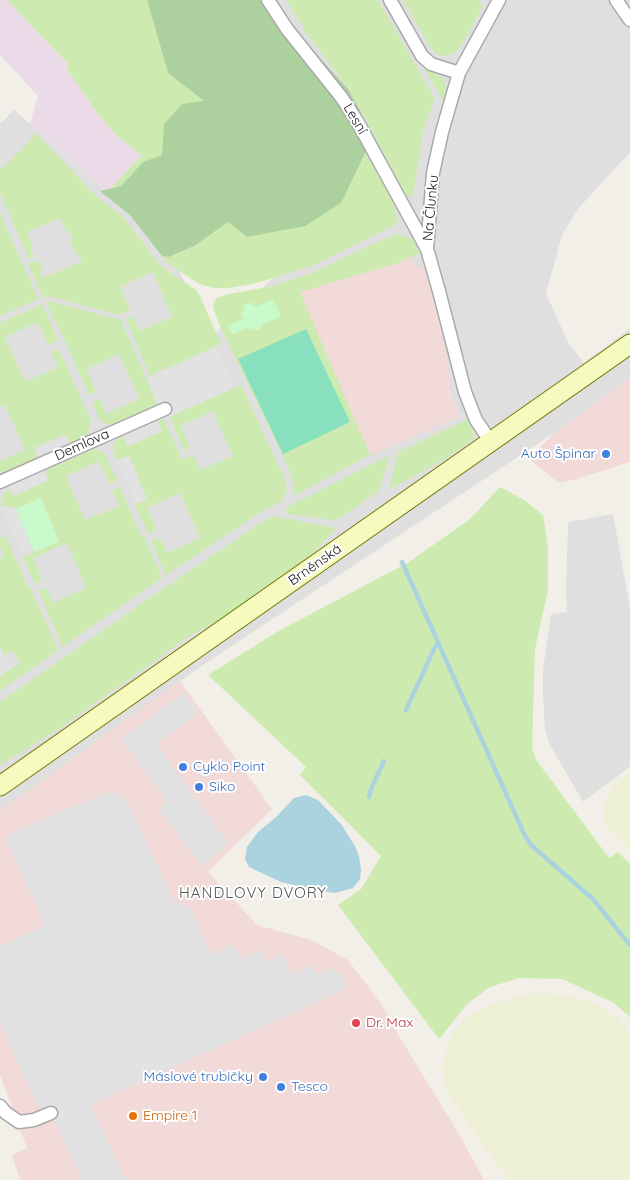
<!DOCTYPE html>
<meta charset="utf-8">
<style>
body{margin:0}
canvas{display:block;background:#f2efe9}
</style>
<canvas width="630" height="1180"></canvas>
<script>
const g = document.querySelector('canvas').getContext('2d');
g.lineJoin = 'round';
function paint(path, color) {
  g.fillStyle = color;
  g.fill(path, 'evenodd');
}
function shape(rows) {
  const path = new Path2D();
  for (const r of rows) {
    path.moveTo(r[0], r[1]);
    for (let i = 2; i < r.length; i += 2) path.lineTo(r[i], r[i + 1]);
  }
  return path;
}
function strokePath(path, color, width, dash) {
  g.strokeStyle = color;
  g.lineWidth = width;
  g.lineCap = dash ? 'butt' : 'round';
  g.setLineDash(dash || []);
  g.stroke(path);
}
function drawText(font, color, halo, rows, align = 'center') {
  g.font = font + ' Quicksand,sans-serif';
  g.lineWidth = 4;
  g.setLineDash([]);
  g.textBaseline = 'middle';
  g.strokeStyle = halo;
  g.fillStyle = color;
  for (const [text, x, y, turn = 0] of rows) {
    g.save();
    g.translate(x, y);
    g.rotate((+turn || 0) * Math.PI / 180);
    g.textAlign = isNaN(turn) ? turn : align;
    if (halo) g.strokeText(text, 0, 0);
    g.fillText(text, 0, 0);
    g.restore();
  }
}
const residential = shape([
 [258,0,630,0,630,152,578,209,562,235,546,294,569,344,584,363,629,329,630,331,630,379,554,433,206,663,0,811,0,124,14,110,166,243,211,337,306,246],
 [300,292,450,382,449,390,460,417],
 [613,514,630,608,630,767,583,802,550,745,545,730,543,696,543,670,551,614,567,612,566,595,568,522]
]);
const commercial = shape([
 [411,257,416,267,425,268,446,349,450,382,449,390,460,417,370,455,299,291,398,263],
 [630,379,630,462,573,480,559,483,529,459,554,433],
 [180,681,272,809,208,872,257,925,311,940,348,960,382,1005,399,1036,460,1136,484,1180,20,1180,12,1155,27,1148,0,1075,0,811]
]);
const industrial = shape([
 [0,0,7,0,69,65,66,68,100,117,119,138,142,155,108,192,30,124,38,96,0,55]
]);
const farmland = shape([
 [630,773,630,849,614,835,604,821,603,808,608,796,614,786],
 [540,992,574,997,588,1001,616,1017,630,1031,630,1180,508,1180,456,1105,447,1089,444,1081,442,1071,443,1061,448,1045,454,1031,463,1021,475,1013,489,1006,505,1000]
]);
const grass = shape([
 [7,0,147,0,168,73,204,101,164,125,163,155,143,162,121,186,111,188,142,155,119,138,100,117,66,68,69,65],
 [286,0,378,0,435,99,423,130,413,195,405,197,376,138,348,88,308,35],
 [403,0,479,0,483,6,462,44,457,51,445,56,438,55,432,50],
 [423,67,443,78,446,87,446,92,443,100],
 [36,133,96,196,124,218,160,265,169,272,196,290,199,294,221,344,150,376,126,319,133,316,139,331,172,317,153,272,120,287,130,310,118,315,49,296,43,298,28,264,36,260,37,263,40,262,43,269,40,271,43,278,82,261,79,254,76,255,70,240,73,239,70,232,67,233,60,218,27,232,33,247,30,249,34,256,29,259,0,193,0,170,20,151],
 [369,145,388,182,398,222,391,227,314,265,299,270,253,284,228,288,215,288,199,284,169,264,162,256,169,257,196,245,228,222],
 [0,213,38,299,0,316],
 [395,234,412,239,420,253,398,263,300,292,370,455,293,496,293,482,288,467,218,322,213,307,214,302,217,298,224,295,268,287,309,274],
 [49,301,121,320,158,406,115,425,106,424,98,417,92,402,100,399,106,414,139,399,119,354,86,369,96,392,89,395,66,343,46,303],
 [42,304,58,340,48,345,38,322,5,337,25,382,58,367,51,352,59,349,91,421,88,434,86,437,70,444,65,435,34,448,38,458,8,471,0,472,0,461,25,450,5,405,0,407,0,323],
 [241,385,284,477,287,489,284,497,280,502,256,515,166,575,151,541,160,537,167,553,200,538,180,493,147,508,157,530,148,534,135,504,147,499,129,456,117,461,113,452,113,444,114,442,123,436,129,446,162,431,157,421,164,419,182,460,193,455,200,470,233,456,213,411,181,425,190,448,184,451,170,416],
 [468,419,471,420,473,422,473,438,472,440,445,459,389,490,398,452],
 [96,449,101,451,106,456,117,480,109,484,99,461,66,476,85,520,119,506,112,491,120,487,141,536,144,536,162,578,62,647,39,591,46,588,53,603,86,588,67,543,33,558,42,580,35,584,23,557,59,541,41,499,16,509,14,508,1,506,1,500,4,493,10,489,13,496,48,480,44,471,92,450],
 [390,455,379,491,341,517,335,520,331,520,289,514,286,512,286,509,287,507],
 [500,487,524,500,543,515,548,547,548,590,535,649,532,749,537,761,609,858,618,852,630,864,630,1017,614,1003,562,979,519,978,490,987,468,1003,439,1039,338,905,361,889,381,856,300,775,306,767,208,675,277,632,409,562,470,519],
 [273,516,337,528,312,554,223,618,189,636,59,729,0,765,0,702,167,586,261,523],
 [6,536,28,587,30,586,58,650,0,691,0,676,20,663,13,651,4,655,0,647,0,558,4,556,0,546,0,538]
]);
const forest = shape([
 [147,0,275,0,297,33,348,89,361,112,369,145,341,203,305,226,247,237,228,222,196,245,169,257,162,256,130,215,100,191,121,186,143,162,162,155,164,124,182,104,204,101,168,73]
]);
const park = shape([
 [273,299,281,316,261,325,261,328,258,330,255,330,253,328,250,330,249,327,232,335,228,326,244,319,241,313,245,310,243,306,251,302,252,306,256,305,257,307],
 [41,498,59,542,34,552,16,509]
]);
const pitch = shape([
 [306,329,350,422,283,454,238,359]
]);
const parking = shape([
 [216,347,234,388,164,419,146,378],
 [157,421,162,431,128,446,123,436],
 [65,435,70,444,38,458,34,448],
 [129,456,147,499,135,504,117,461],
 [44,470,49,480,13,496,9,485],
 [1,506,15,508,32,549,22,553],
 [0,647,11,669,0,676],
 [184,692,198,713,156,744,229,844,202,866,159,810,167,801,121,740],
 [105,793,112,793,119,794,126,800,174,901,191,909,211,955,233,945,241,958,261,950,267,961,282,955,291,974,311,965,317,975,328,969,339,971,348,988,90,1105,126,1180,83,1180,48,1107,40,1110,0,1024,0,947,45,925,5,837,28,826]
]);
const water = shape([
 [306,795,318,800,341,824,355,846,359,856,361,870,360,879,353,888,335,893,315,890,281,882,249,867,245,859,247,847,258,832,276,817,294,798]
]);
const stream = shape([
 [402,562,525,836,531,845,593,899,630,945],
 [406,710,434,649,438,643],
 [369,797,371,789,384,761]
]);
const minor = shape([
 [268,0,287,29,342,98,357,121,427,249],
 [390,0,422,56,431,64,459,73],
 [616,0,630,20],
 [491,442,476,420,465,392,439,291,427,249,433,173,442,132,459,73,499,0],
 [0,482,165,409],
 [0,1106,6,1113,19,1122,34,1120,51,1113]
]);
const secondary = shape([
 [0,786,630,344]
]);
const markers = [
 [606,454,5,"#3f7fe0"],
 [183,767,5,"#3f7fe0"],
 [199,787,5,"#3f7fe0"],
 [356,1023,5,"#e0444e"],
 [263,1077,5,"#3f7fe0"],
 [281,1087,5,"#3f7fe0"],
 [133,1116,5,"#e8710a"]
];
const streetNames = [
 ["Lesní",355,119,59],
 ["Na Člunku",431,208,-85],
 ["Demlova",82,445,-24],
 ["Brněnská",315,565,-35]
];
const shopNames = [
 ["Auto Špinar",596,454,"right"],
 ["Cyklo Point",193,767],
 ["Siko",209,787],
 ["Máslové trubičky",253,1077,"right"],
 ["Tesco",291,1087]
];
const healthNames = [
 ["Dr. Max",366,1023]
];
const foodNames = [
 ["Empire 1",143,1116]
];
const neighbourhoodNames = [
 ["HANDLOVY DVORY",253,893]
];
paint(residential, '#e0dfdf');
paint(commercial, '#f2dad9');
paint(industrial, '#ebdbe8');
paint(farmland, '#eef0d5');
paint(grass, '#cdebb0');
paint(forest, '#add19e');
paint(park, '#c8facc');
paint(pitch, '#88e0be');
paint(parking, '#e2e2e2');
paint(water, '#aad3df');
strokePath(stream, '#aad3df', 4.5);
strokePath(minor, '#a9a9a9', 15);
strokePath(secondary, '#707d05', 21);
strokePath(minor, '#fff', 12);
strokePath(secondary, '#f7fabf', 19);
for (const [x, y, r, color] of markers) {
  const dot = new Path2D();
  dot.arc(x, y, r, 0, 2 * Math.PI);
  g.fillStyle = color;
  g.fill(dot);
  strokePath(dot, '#fff', 2);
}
drawText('14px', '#222', '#fff', streetNames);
drawText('14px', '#366cbe', '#fff', shopNames, 'left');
drawText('14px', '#be3a42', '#fff', healthNames, 'left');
drawText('14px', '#c56008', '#fff', foodNames, 'left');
g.letterSpacing = '1px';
drawText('15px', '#555', '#fff', neighbourhoodNames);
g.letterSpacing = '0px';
</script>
